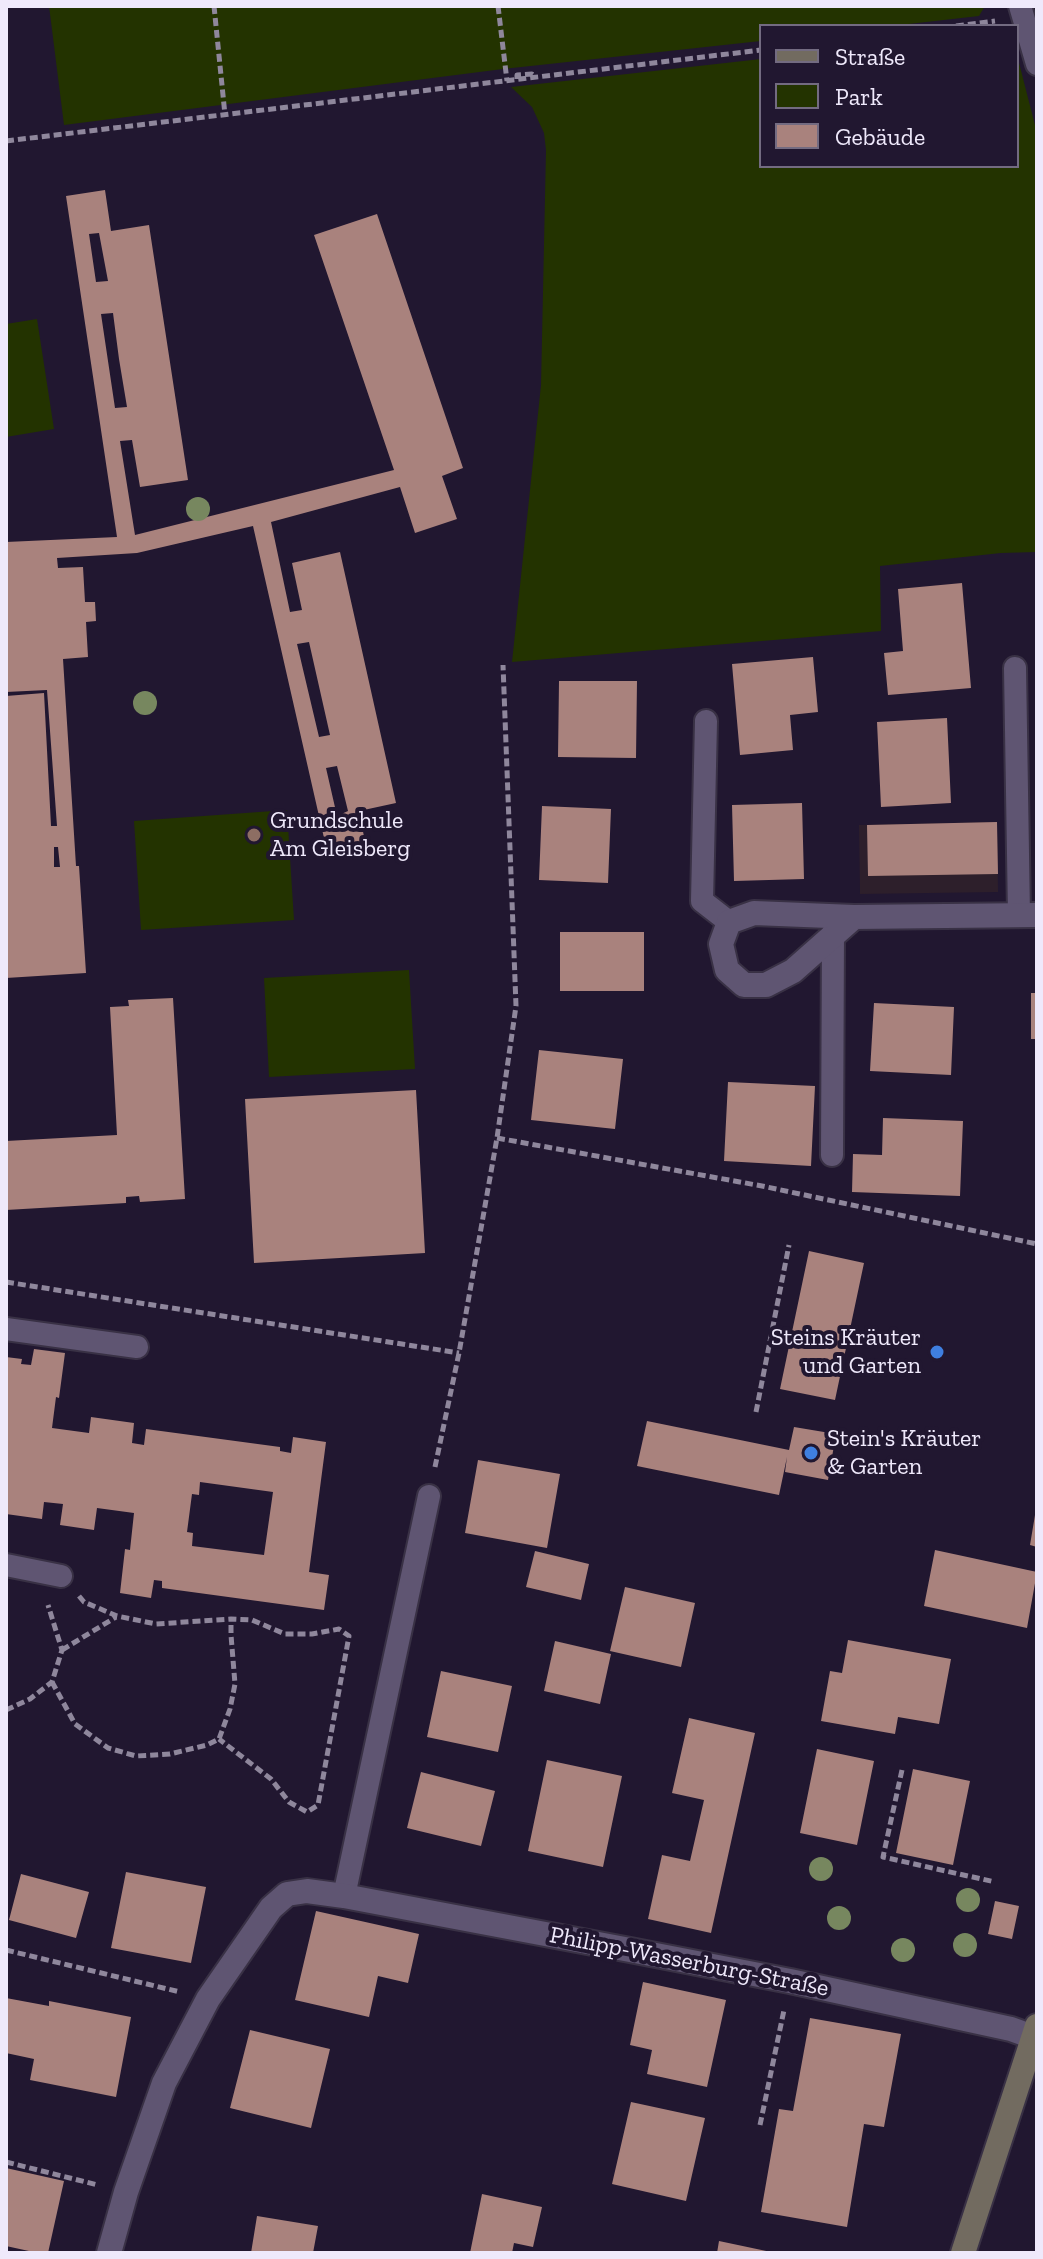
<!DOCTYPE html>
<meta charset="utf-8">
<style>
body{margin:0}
#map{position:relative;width:1043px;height:2259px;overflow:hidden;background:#211730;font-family:"Zilla Slab",serif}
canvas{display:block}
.frame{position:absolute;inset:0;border:8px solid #efe9fb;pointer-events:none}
.legend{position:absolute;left:759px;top:24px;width:260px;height:144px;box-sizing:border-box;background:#211730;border:2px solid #736b81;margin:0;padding:10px 14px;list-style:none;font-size:24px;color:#efe9fb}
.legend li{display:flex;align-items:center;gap:16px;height:40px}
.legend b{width:40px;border:2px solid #736b81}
</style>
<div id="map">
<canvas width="1043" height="2259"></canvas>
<div class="frame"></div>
<ul class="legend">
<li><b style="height:10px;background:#726b60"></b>Straße</li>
<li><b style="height:22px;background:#233300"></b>Park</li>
<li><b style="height:22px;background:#a9827d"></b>Gebäude</li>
</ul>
</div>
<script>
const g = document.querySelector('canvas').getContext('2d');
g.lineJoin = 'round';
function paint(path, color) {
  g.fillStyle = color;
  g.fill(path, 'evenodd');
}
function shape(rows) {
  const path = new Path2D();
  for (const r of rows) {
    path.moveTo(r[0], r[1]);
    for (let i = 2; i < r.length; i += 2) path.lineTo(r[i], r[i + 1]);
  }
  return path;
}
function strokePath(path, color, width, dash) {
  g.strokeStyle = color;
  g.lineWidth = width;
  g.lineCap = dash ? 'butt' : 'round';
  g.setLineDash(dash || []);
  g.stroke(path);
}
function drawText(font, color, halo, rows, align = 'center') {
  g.font = font + ' "Zilla Slab",serif';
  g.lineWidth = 8;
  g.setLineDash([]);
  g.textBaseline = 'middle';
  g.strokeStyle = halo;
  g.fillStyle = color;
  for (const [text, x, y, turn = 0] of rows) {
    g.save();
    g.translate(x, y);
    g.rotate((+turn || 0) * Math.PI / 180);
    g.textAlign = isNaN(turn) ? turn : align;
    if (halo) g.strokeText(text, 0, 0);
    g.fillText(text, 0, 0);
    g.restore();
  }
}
const industrial = shape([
 [997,822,998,892,860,894,859,825]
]);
const green = shape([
 [49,6,985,6,979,16,891,26,761,26,761,41,503,69,64,125],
 [1017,55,1037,133,1037,552,1001,553,880,566,881,631,512,662,541,385,546,150,544,133,532,107,511,87,761,59,761,166,1017,166],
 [37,319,54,429,6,437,6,324],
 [287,810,294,920,141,930,134,821],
 [409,970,415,1069,269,1077,264,978]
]);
const building = shape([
 [105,190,111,231,149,225,188,480,140,487,132,440,120,441,135,535,394,470,314,235,377,214,463,468,442,476,457,519,415,533,400,487,271,522,290,612,302,610,292,563,340,552,396,803,359,811,367,852,329,860,253,526,137,553,57,558,58,568,83,567,85,602,95,602,96,621,86,622,88,657,63,659,76,866,79,866,86,973,6,978,6,696,44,693,51,826,57,826,47,690,6,692,6,542,117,537,66,196],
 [99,233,108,281,96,282,89,234],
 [113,313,119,359,127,407,115,408,101,314],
 [309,642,330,735,319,737,297,644],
 [337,766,348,811,337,816,326,768],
 [54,847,58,847,60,867,54,867],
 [962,583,971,688,888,695,884,653,903,651,898,589],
 [813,657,818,712,790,715,793,750,740,755,732,664],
 [559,681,637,681,636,758,558,757],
 [947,718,951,803,881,807,877,722],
 [802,803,804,879,734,881,732,805],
 [542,806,611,809,608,883,539,880],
 [997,822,998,874,868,876,867,825],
 [560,932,644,932,644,991,560,991],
 [1031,993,1037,993,1037,1039,1031,1039],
 [173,998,185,1199,140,1202,139,1196,126,1197,126,1203,6,1210,6,1141,117,1135,110,1007,129,1006,128,1000],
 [874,1003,954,1007,951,1075,870,1071],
 [539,1050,623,1059,615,1129,531,1120],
 [728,1082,815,1086,811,1166,724,1161],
 [416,1090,425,1253,254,1263,245,1099],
 [883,1118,963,1121,960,1196,852,1192,853,1154,882,1155],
 [809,1251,864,1263,835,1400,780,1389],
 [34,1349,65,1353,59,1398,56,1397,52,1428,89,1433,91,1417,134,1423,132,1443,144,1445,146,1429,280,1447,280,1451,291,1453,293,1437,326,1442,309,1572,329,1575,324,1610,162,1588,162,1581,154,1580,151,1598,120,1593,125,1549,130,1550,134,1513,97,1508,94,1530,60,1525,63,1504,44,1502,42,1519,6,1514,6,1357,22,1359,21,1364,31,1365],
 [200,1482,273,1492,264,1555,192,1546,193,1533,187,1532,192,1494,199,1495],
 [647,1421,789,1450,794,1427,836,1434,828,1480,785,1472,787,1457,779,1495,637,1466],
 [478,1460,560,1474,547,1548,465,1533],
 [1035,1515,1037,1515,1037,1547,1030,1545],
 [935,1550,1037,1572,1027,1628,924,1606],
 [535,1551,589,1564,581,1600,526,1587],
 [625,1587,695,1603,681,1667,610,1651],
 [848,1640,951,1659,939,1724,898,1717,895,1734,821,1721,830,1671,842,1673],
 [555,1641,611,1654,600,1704,544,1691],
 [441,1671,512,1686,498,1752,427,1737],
 [689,1718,755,1733,711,1933,648,1919,662,1855,690,1861,704,1800,672,1793],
 [817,1749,874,1761,857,1845,800,1833],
 [547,1760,622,1776,603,1867,528,1851],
 [913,1769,970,1781,953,1865,896,1853],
 [421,1772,495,1791,481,1846,407,1828],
 [126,1872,206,1887,191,1963,111,1948],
 [21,1874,89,1892,76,1938,9,1920],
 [995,1901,1019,1906,1012,1939,988,1934],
 [316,1911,419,1934,408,1983,378,1976,369,2017,295,2000],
 [643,1982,726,2000,707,2087,647,2074,652,2050,630,2045],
 [6,1998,49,2006,49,2001,131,2017,116,2097,30,2080,34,2059,6,2053],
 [810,2018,901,2034,884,2127,864,2124,847,2227,761,2212,779,2109,793,2111],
 [250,2030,330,2049,311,2128,230,2108],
 [631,2102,705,2118,686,2201,612,2184],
 [6,2168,64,2181,48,2253,38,2253,6,2246],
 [482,2194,542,2207,533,2247,514,2243,512,2253,470,2253],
 [257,2216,318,2226,313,2253,251,2253],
 [719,2241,771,2252,771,2253,717,2253]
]);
const path = shape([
 [214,6,225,115],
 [498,6,507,81],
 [956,26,995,21],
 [517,79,517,75,532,74,535,76],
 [6,141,761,50],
 [497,1138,762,1186,1037,1244],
 [6,1282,459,1353],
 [756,1412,789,1245],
 [435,1467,459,1353,497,1138,516,1006,503,665],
 [79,1596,84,1602,117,1616,156,1624,231,1619,252,1620,285,1634,312,1634,339,1629,349,1636,318,1805,307,1812,289,1802,271,1779,219,1739],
 [62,1650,116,1617],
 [52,1682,75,1724,108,1748,136,1756,170,1754,207,1745,219,1739,230,1709,235,1684,231,1635,231,1619],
 [6,1710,30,1699,52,1682,62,1650,48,1605],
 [902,1770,883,1857,995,1882],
 [6,1950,180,1992],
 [760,2125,784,2010],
 [6,2162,98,2185]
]);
const lane = shape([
 [1020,6,1037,64],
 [1015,668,1019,915],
 [706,721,702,901,729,922],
 [832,1155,833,933],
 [6,1329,137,1347],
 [6,1565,61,1576],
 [344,1896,429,1496]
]);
const street = shape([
 [854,917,793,971,766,985,744,985,727,970,721,944,729,922,754,913,854,917,1037,915],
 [109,2253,126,2192,164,2083,208,1999,271,1908,287,1894,307,1891,344,1896,630,1950,790,1981,1011,2029,1033,2037]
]);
const secondary = shape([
 [963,2253,1037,2026]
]);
const trees = [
 [198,509],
 [145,703],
 [821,1869],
 [968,1900],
 [839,1918],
 [965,1945],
 [903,1950]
];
const markers = [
 [254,835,8,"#8d6e63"],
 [937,1352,8,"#3f7fe0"],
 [811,1453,8,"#3f7fe0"]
];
const poiNames = [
 ["Grundschule",270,821],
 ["Am Gleisberg",270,849],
 ["Steins Kräuter",921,1338,"right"],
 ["und Garten",921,1366,"right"],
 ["Stein's Kräuter",827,1439],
 ["& Garten",827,1467]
];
const streetNames = [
 ["Philipp-Wasserburg-Straße",689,1962,11]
];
paint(industrial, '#2d1f2b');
paint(green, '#233300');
paint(building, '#a9827d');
strokePath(lane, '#393145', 26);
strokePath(street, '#393145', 28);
strokePath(secondary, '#393145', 28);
strokePath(path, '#8f879c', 5, [8, 4]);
strokePath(lane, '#5f5572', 22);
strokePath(street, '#5f5572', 24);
strokePath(secondary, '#726b60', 24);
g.fillStyle = '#77875f';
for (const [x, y] of trees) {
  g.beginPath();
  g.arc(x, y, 12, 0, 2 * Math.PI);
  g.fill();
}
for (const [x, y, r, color] of markers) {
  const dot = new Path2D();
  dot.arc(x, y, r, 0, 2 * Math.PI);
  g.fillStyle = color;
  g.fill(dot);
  strokePath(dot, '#211730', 3);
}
drawText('24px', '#efe9fb', '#211730', poiNames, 'left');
drawText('24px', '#efe9fb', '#211730', streetNames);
</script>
